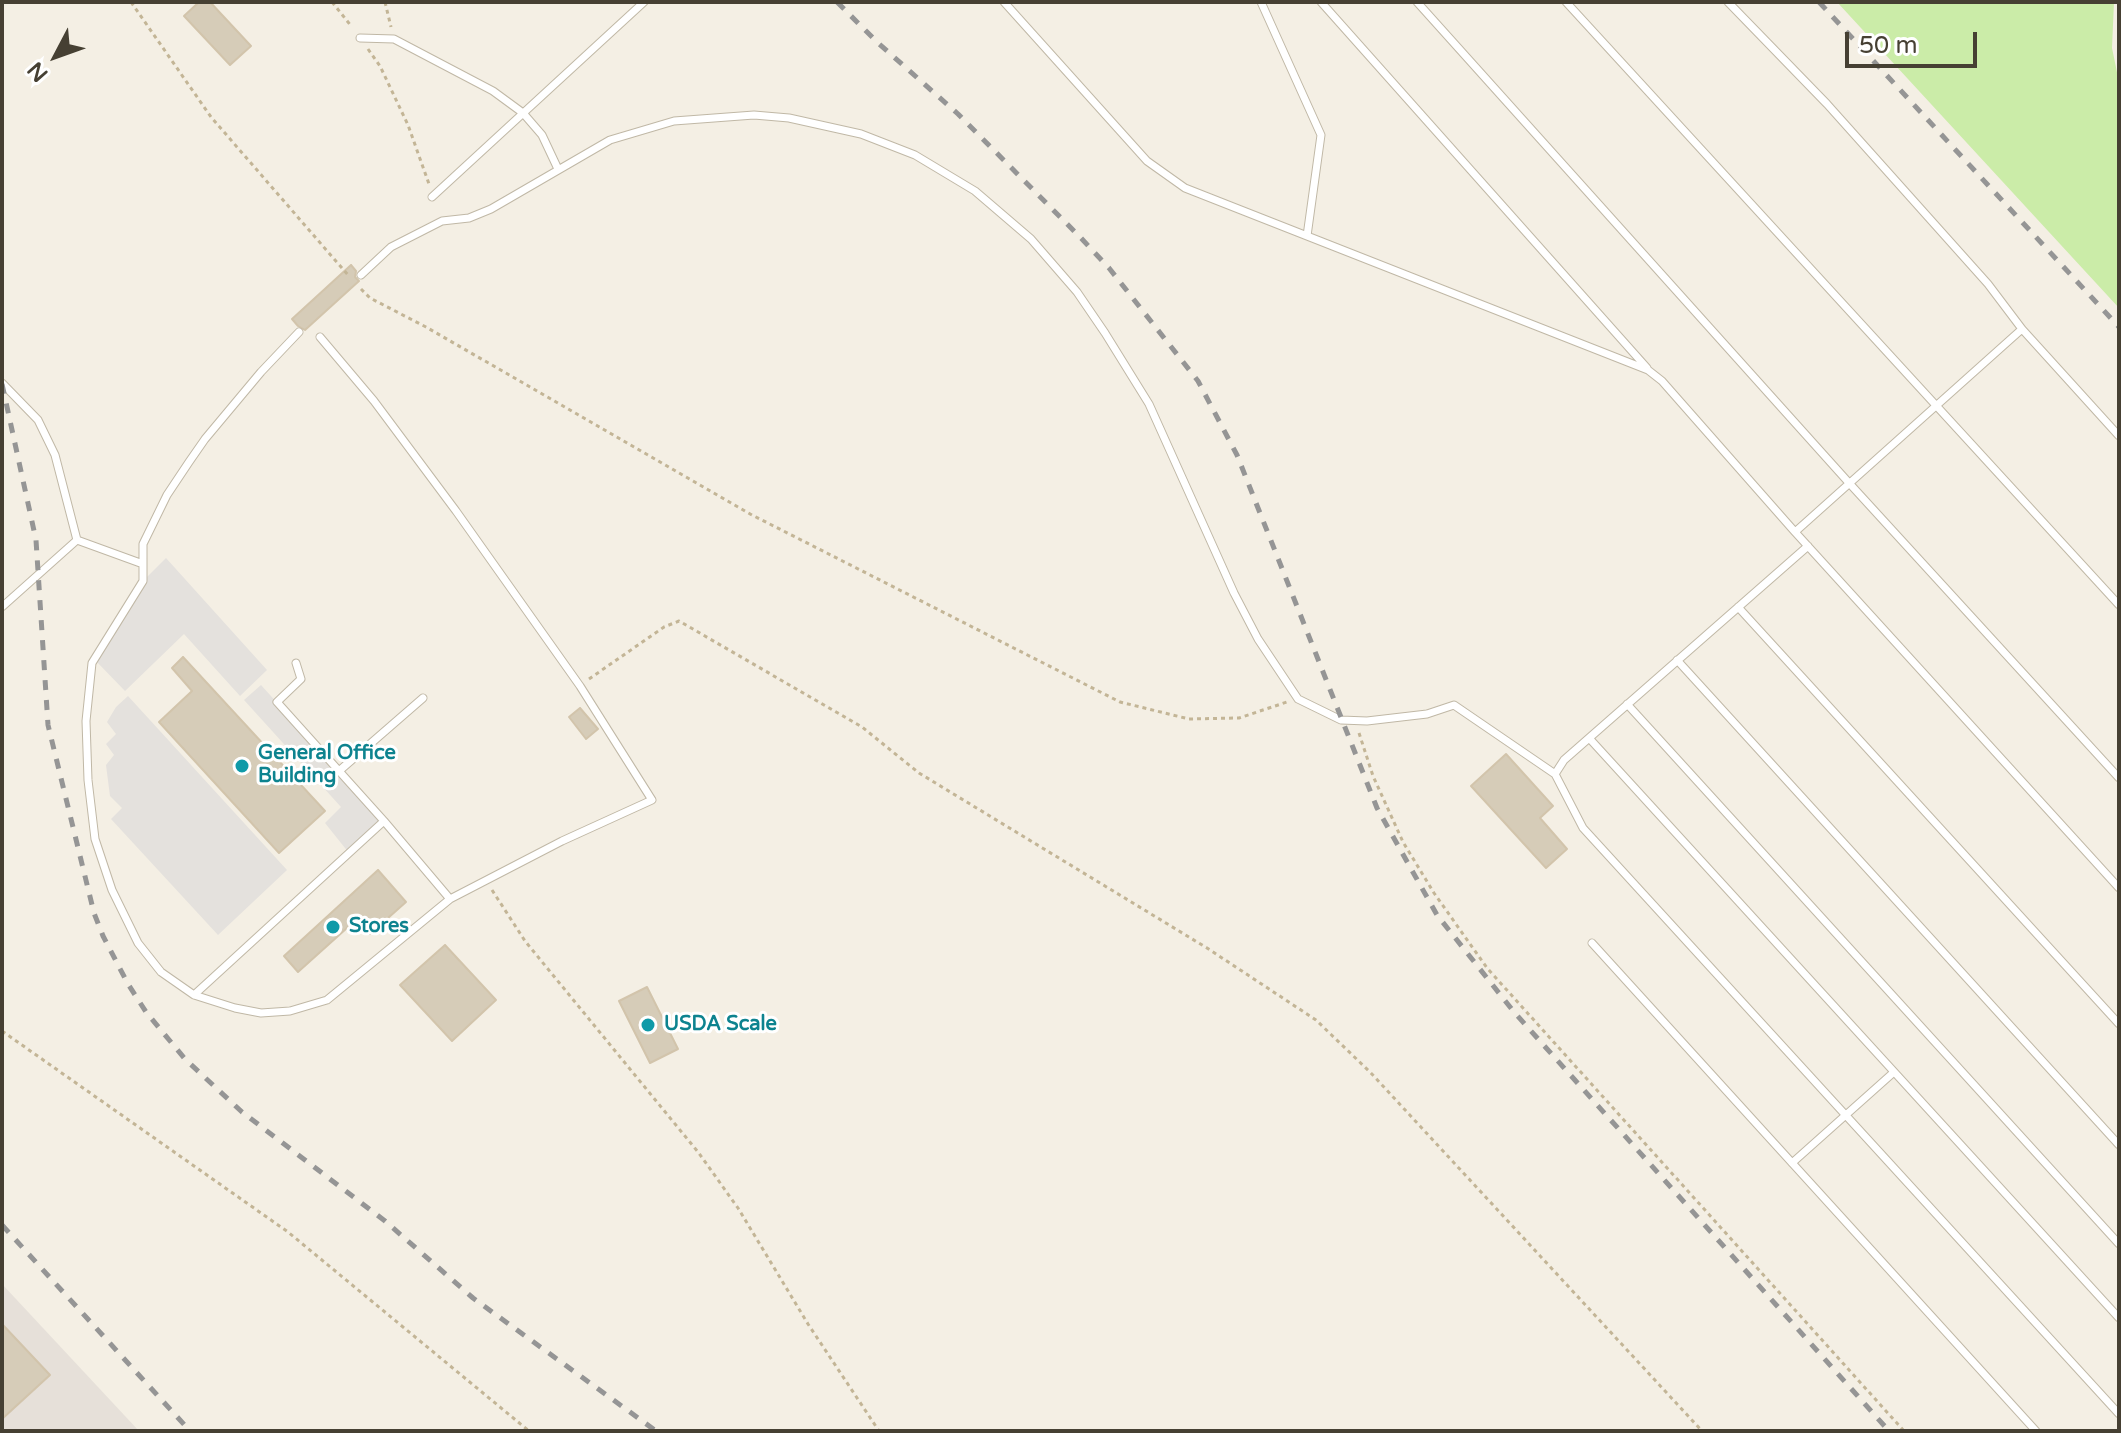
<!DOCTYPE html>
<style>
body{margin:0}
#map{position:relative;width:2121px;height:1433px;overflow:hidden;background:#f4efe4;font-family:"Varela Round",sans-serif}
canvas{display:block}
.frame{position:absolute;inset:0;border:4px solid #464033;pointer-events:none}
.north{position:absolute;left:16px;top:16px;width:80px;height:80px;-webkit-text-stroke:6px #fff;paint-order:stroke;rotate:229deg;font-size:22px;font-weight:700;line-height:32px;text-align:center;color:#464033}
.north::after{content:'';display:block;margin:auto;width:28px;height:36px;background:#464033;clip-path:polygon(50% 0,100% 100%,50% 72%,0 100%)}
.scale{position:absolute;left:1845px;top:32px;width:132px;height:36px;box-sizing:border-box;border:4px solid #464033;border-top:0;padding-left:10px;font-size:24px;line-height:28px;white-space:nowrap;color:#464033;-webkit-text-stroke:6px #fff;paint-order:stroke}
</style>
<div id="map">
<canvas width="2121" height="1433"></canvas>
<div class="frame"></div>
<div class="north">N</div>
<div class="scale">50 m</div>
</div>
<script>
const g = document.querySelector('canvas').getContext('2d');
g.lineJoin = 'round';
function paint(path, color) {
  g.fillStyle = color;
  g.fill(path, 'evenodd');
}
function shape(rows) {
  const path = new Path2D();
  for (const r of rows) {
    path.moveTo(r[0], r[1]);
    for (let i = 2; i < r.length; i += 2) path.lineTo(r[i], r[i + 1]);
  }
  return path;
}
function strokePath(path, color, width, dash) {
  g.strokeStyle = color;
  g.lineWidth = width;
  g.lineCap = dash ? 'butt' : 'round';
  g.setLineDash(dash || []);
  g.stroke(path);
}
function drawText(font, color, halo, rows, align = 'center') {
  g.font = font + ' "Varela Round",sans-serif';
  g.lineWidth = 6;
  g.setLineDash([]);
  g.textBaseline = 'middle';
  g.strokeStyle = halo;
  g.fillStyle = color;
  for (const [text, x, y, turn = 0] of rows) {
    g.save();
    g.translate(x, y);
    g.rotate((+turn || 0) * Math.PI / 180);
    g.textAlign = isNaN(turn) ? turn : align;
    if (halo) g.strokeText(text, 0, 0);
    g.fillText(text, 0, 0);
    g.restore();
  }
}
const industrial = shape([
 [2,1284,139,1431,2,1431]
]);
const green = shape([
 [1837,2,2114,2,2112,48,2119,82,2119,308]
]);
const parking = shape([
 [166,558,267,670,240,696,184,634,125,691,95,660,143,581],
 [261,685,384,821,349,853,325,823,341,807,244,700],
 [128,696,287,870,218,935,111,819,122,808,110,796,106,765,114,755,106,744,116,734,107,722,116,707]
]);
const building = shape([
 [199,2,210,2,251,46,230,65,184,16,199,2],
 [351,265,356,271,355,277,359,281,305,330,298,326,292,319,351,265],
 [183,657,325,811,279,853,159,722,192,691,172,668,183,657],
 [580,708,598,729,586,739,569,717,580,708],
 [1506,754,1553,806,1540,818,1567,849,1546,868,1471,786,1506,754],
 [378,870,406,902,370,934,357,919,298,972,284,956,378,870],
 [445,945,496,1000,452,1041,400,985,445,945],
 [647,987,678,1049,650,1063,619,1001,647,987],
 [2,1324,50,1375,2,1419,2,1324]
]);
const path = shape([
 [131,2,211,117,348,275],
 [332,2,352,27],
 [385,2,391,27],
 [368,49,380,66,408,125,429,184],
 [361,289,370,298,426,327,752,515,1120,702,1189,719,1239,718,1287,702],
 [589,679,664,627,679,621,862,727,919,773,1207,948,1316,1020,1370,1072,1702,1431],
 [1359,733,1373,776,1403,842,1434,893,1487,968,1904,1431],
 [492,890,525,941,698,1152,738,1208,808,1324,879,1431],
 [2,1031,288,1232,529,1431]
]);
const lane = shape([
 [1004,2,1147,161,1185,188,1648,370,1662,381,1795,532],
 [1261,2,1321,135,1307,236],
 [1321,2,1647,368],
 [1417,2,1850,484,2119,778],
 [1566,2,2119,605],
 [1728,2,1827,104,1988,284,2022,329],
 [360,38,394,39,493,91,523,113,542,135,558,169],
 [432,197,644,2],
 [361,275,391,247,442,221,469,218,491,209,610,140,674,121,754,115,789,118,861,134,915,155,975,191,1031,239,1077,292,1105,333,1149,404,1234,593,1258,639,1298,699,1341,720,1367,721,1427,714,1454,705,1555,774,1564,760,1808,546],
 [2,383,38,420,55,455,77,540],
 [2119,436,2022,329,1795,532,2119,888],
 [143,564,143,544,167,495,189,462,205,439,261,372,299,332],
 [2,607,77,540,143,564,143,581,92,663,86,721,88,780,95,839,112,890,138,943,161,972,194,995,235,1008,261,1013,290,1011,327,1000,450,899,562,841,652,800,580,686,456,511,374,401,320,337],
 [1738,607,2119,1024],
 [1677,660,2119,1145],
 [1627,704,2119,1244],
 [1589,738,2119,1318],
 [339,771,423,698],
 [1555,774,1583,828,2119,1414],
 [384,821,450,899],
 [1592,943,2036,1431],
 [194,995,384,821,277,702,301,679,296,663],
 [1792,1163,1894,1072]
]);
const rail = shape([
 [837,2,877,42,958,114,1080,237,1109,268,1198,381,1237,455,1377,808,1437,915,1514,1012,1889,1431],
 [1819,2,2119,327],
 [2,384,36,540,48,725,94,913,103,936,128,984,146,1012,185,1059,242,1112,385,1221,473,1298,656,1431],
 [2,1225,190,1431]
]);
const markers = [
 [242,766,8,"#0f9aa8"],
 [333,927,8,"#0f9aa8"],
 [648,1025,8,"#0f9aa8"]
];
const cultureNames = [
 ["General Office",258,754],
 ["Building",258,777],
 ["Stores",349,927],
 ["USDA Scale",664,1025]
];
paint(industrial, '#e6e0d9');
paint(green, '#cbeca8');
paint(parking, '#e4e1dd');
paint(building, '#d6ccb8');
strokePath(building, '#d2c4ab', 2);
strokePath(lane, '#c0b8a6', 9);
strokePath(path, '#c3b596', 3, [4, 4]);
strokePath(lane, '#fff', 7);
strokePath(rail, '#959595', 5, [10, 10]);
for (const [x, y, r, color] of markers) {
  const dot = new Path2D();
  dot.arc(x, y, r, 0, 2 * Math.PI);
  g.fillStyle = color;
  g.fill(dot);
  strokePath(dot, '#fff', 3);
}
drawText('bold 20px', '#0d838f', '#fff', cultureNames, 'left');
</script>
